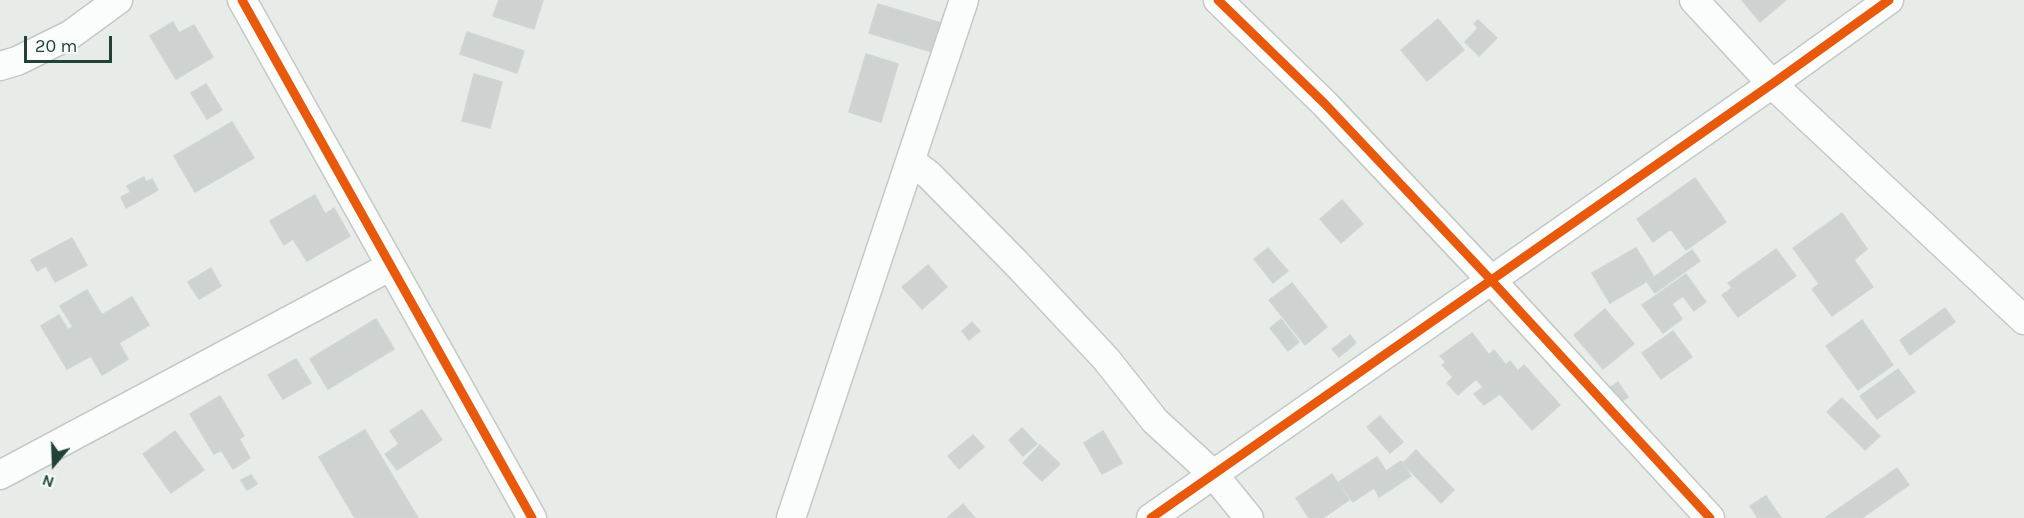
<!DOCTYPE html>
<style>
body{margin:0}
#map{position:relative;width:2024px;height:518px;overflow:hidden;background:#e7ece9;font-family:Karla,sans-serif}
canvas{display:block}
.north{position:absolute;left:24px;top:434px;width:60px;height:60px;-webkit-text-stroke:4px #f5fbf8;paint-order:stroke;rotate:199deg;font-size:16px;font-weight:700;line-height:24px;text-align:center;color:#224238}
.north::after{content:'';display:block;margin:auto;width:21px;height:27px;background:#224238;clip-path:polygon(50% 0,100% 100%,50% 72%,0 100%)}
.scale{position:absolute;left:24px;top:36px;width:88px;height:27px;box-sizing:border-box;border:3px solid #224238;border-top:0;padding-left:8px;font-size:18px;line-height:21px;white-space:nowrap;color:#224238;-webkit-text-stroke:4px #f5fbf8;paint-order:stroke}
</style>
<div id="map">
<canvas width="2024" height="518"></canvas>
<div class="north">N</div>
<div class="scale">20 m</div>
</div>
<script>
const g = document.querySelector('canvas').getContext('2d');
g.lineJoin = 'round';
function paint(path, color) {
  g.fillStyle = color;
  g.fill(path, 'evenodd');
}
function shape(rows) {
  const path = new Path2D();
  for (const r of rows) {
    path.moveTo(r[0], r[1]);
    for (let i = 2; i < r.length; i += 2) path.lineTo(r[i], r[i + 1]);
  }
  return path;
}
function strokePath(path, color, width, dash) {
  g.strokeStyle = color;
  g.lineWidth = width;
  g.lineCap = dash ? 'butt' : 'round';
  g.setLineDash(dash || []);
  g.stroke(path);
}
const building = shape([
 [499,0,543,0,534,29,493,16,499,0],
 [1742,0,1786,0,1760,22,1742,0],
 [878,4,941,23,932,52,869,33,878,4],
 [1438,19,1464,50,1427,81,1401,50,1438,19],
 [1478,20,1497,38,1479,56,1465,42,1478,28,1474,24,1478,20],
 [173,22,179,33,194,25,213,57,176,79,150,36,173,22],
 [467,32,524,51,517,73,460,54,467,32],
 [866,54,898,64,881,122,849,112,866,54],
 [474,74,502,82,490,128,462,121,474,74],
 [206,84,222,110,207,119,191,93,206,84],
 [232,122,254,158,195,192,174,156,232,122],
 [144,177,146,182,152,179,158,190,126,208,121,197,131,192,127,186,144,177],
 [1695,178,1726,222,1686,250,1671,229,1653,242,1637,219,1695,178],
 [315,195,325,214,334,208,350,236,307,261,293,239,284,245,270,221,315,195],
 [1342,200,1363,224,1341,243,1320,219,1342,200],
 [1842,213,1867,249,1854,260,1873,287,1832,316,1812,289,1819,284,1793,248,1842,213],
 [72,238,87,265,55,282,46,266,37,271,31,260,72,238],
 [1268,248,1288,271,1273,283,1254,259,1268,248],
 [1636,248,1654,277,1610,303,1592,273,1636,248],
 [1776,249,1796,276,1738,317,1722,295,1732,288,1728,283,1776,249],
 [1692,250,1700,261,1655,293,1647,282,1692,250],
 [928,265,947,287,922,309,902,287,928,265],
 [211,268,221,286,199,299,188,282,211,268],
 [1686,274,1706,302,1694,311,1683,296,1672,304,1682,319,1663,333,1642,305,1686,274],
 [1292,283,1327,327,1305,345,1269,300,1292,283],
 [87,290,102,315,132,297,149,325,119,343,128,359,102,375,91,356,67,369,41,326,59,315,68,330,73,327,60,306,87,290],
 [1945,308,1955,322,1910,355,1900,340,1945,308],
 [1605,309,1634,344,1603,369,1574,335,1605,309],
 [376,319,394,349,328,389,310,359,376,319],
 [1281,319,1299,342,1288,351,1270,328,1281,319],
 [1862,320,1893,365,1858,390,1826,346,1862,320],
 [972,322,980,331,969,340,962,331,972,322],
 [1673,331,1692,357,1661,379,1642,353,1673,331],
 [1472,333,1489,355,1494,350,1506,365,1510,361,1518,371,1524,365,1560,405,1532,430,1500,394,1484,405,1474,394,1483,387,1476,379,1458,395,1447,383,1453,377,1442,365,1446,362,1440,356,1472,333],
 [1350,335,1356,343,1339,357,1332,349,1350,335],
 [296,359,311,383,283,399,268,375,296,359],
 [1898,369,1915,392,1877,419,1860,396,1898,369],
 [1618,382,1628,397,1614,406,1604,392,1618,382],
 [220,396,244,436,239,439,250,458,233,469,221,450,214,454,190,414,220,396],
 [1842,398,1880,436,1865,450,1827,412,1842,398],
 [422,410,442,440,397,470,385,454,399,444,390,431,422,410],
 [1380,416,1403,442,1390,453,1367,427,1380,416],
 [1022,428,1037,444,1023,456,1009,440,1022,428],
 [365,430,418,518,355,518,319,457,365,430],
 [175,431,204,470,171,493,143,454,175,431],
 [1103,431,1122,463,1102,474,1084,443,1103,431],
 [973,435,984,447,959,469,948,456,973,435],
 [1040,445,1060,464,1042,481,1023,463,1040,445],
 [1416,450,1454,490,1441,503,1403,463,1416,450],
 [1377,457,1386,471,1401,461,1411,476,1379,497,1374,488,1353,502,1339,482,1377,457],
 [1897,468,1909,485,1862,518,1825,518,1897,468],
 [1332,474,1349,500,1323,518,1309,518,1296,498,1332,474],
 [251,475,257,484,247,490,241,480,251,475],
 [1766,496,1781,518,1758,518,1750,506,1766,496],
 [963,504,975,518,947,518,963,504]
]);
const minor = shape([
 [242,0,532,518],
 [1218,0,1325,104,1491,280,1710,518],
 [1694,0,1772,84,2024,320],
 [0,66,17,61,70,35,118,0],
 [909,164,920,168,929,175,1017,264,1106,359,1155,421,1214,475,1249,518],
 [0,475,391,266],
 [791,518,964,0],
 [1151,518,1772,84,1889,0]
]);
const cycleway = shape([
 [242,0,532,518],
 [1218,0,1325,104,1491,280,1710,518],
 [1151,518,1772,84,1889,0]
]);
paint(building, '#ced3d1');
strokePath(building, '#cfd5d2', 1.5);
strokePath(minor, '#c4c9c6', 31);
strokePath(minor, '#fbfcfc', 28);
strokePath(cycleway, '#e8590c', 9);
</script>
